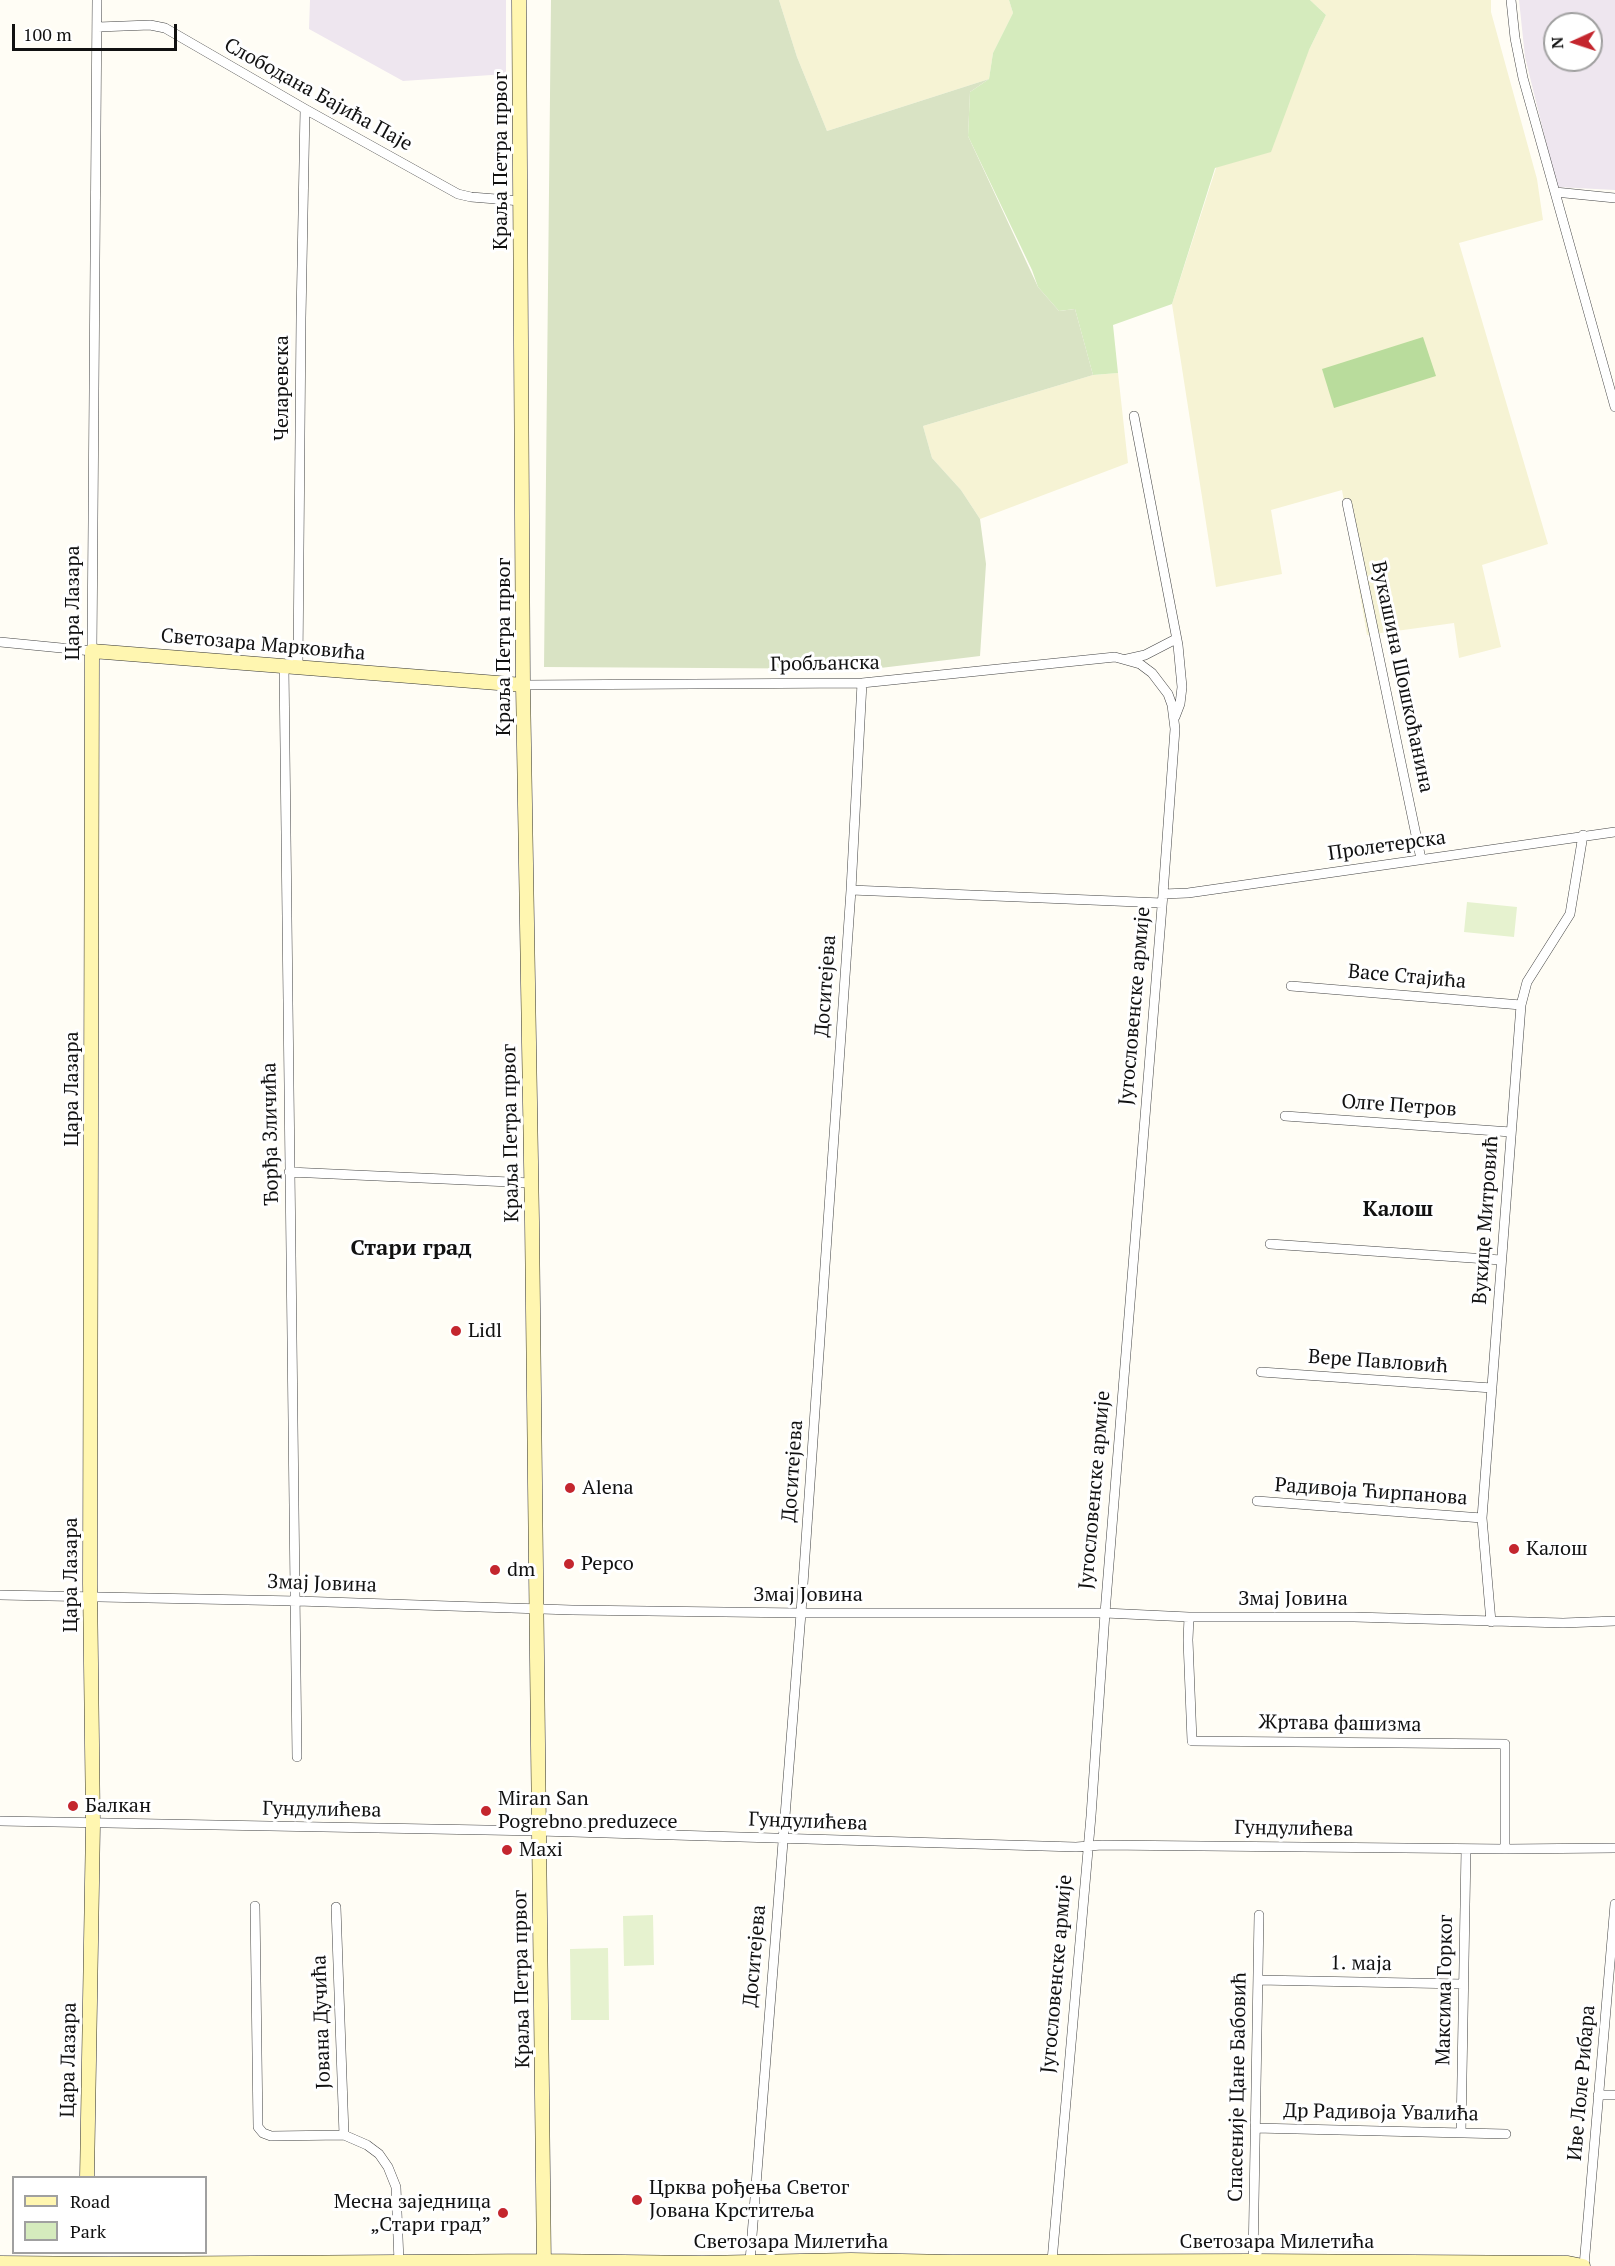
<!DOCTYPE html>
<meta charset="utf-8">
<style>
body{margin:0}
#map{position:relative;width:1615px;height:2266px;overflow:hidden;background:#fffdf5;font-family:"PT Serif",serif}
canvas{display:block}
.legend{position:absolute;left:12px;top:2176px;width:195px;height:78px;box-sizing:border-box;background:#fff;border:2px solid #a0a0a0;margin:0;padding:8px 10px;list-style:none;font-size:18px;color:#111}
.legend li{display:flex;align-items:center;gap:12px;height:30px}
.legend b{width:30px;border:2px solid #a0a0a0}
.north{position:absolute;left:1543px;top:12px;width:60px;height:60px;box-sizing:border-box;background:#fff;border:2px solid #a0a0a0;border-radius:50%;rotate:267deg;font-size:16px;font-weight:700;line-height:24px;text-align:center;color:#111}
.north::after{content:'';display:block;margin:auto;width:21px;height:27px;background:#c4262e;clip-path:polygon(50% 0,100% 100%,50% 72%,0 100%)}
.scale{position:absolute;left:12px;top:24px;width:165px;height:27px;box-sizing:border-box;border:3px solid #111;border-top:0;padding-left:8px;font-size:18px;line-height:21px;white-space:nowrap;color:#111;-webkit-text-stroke:4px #fff;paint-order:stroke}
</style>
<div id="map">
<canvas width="1615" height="2266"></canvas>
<ul class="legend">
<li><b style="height:8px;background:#fff6b0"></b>Road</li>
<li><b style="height:16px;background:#d5ebbd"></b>Park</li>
</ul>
<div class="north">N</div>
<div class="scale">100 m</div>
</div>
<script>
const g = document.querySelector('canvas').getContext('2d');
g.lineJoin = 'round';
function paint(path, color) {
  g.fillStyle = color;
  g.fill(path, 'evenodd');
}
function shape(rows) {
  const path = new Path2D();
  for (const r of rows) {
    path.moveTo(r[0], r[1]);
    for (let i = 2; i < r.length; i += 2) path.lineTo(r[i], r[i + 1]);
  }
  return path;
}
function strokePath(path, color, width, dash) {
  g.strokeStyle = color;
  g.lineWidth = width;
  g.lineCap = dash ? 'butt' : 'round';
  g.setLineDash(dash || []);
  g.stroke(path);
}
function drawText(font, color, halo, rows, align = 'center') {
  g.font = font + ' "PT Serif",serif';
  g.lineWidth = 6;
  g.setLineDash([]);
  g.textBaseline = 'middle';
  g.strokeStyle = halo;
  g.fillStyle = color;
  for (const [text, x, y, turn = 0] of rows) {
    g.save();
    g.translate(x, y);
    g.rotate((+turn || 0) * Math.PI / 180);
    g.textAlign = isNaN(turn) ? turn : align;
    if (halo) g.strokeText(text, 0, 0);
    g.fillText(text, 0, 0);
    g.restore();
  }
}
const industrial = shape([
 [310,0,506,0,506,74,403,81,309,29],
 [1519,0,1615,0,1615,190,1557,187,1525,57],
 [1555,24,1591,24,1591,60,1555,60]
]);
const farmland = shape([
 [779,0,1009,0,1013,13,993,53,989,79,827,131,797,57],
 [1310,0,1491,0,1491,12,1537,179,1543,220,1459,243,1548,544,1482,565,1501,647,1459,658,1454,623,1367,635,1342,490,1271,510,1282,574,1216,587,1172,304,1216,168,1309,50,1326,15],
 [1118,373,1128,463,980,519,961,490,932,458,923,426,1093,375]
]);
const green = shape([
 [1009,0,1310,0,1326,15,1309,50,1271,152,1215,168,1172,304,1113,325,1118,373,1093,375,1075,309,1059,311,1038,287,1032,270,968,136,970,92,989,79,993,53,1013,13]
]);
const forest = shape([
 [1423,337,1436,376,1334,408,1322,369]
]);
const cemetery = shape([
 [551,0,779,0,797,57,827,131,989,79,970,92,968,136,1038,287,1059,311,1075,309,1093,375,923,426,932,458,961,490,980,519,986,564,980,656,872,669,544,667]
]);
const pitch = shape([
 [1467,902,1517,907,1514,937,1464,932],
 [653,1915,654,1965,624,1966,623,1916],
 [608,1948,609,2020,571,2020,570,1949]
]);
const street = shape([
 [1511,0,1515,38,1523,78,1615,407],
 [98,27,150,25,165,28,305,109,458,194,471,197,521,201],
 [1555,192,1615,198],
 [1134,416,1178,645,1182,687,1180,704,1175,717],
 [1347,503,1421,859],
 [0,642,92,651,97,0],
 [1127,659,1145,655,1176,639],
 [284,666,297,1757],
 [298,667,301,318,305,109],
 [523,685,862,683,1115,657,1140,664,1152,673,1168,694,1172,705,1175,729,1163,894,1105,1613,1091,1816,1052,2261],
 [851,890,1162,903],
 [1163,894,1188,893,1615,832],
 [1291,986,1521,1005],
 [1285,1116,1511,1132],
 [289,1172,532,1183],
 [1270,1244,1501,1260],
 [1261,1372,1492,1388],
 [1257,1501,1482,1518],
 [0,1595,297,1601,572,1610,801,1613,1105,1613,1189,1617,1354,1617,1563,1623,1615,1621],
 [1189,1617,1188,1640,1192,1741,1505,1744,1505,1849],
 [1491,1622,1482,1518,1521,1005,1527,982,1570,914,1583,835],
 [0,1821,539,1831,1076,1847,1102,1845,1505,1849,1615,1848],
 [255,1906,258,2127,263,2133,271,2136,344,2135,367,2145,379,2154,388,2167,396,2187,399,2262],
 [336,1907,344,2135],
 [1258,1980,1463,1984],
 [1598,2095,1615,2095],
 [1255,2128,1506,2134],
 [1461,2132,1466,1849],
 [750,2261,801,1613,851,890,862,683],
 [1253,2261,1259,1915],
 [1584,2266,1615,1904]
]);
const secondary = shape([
 [519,0,523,685,532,1221,544,2266],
 [87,2178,93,1824,90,1583,92,651,523,685],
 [0,2263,109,2264,544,2261,702,2263,851,2260,952,2262,1253,2261,1568,2263,1583,2266]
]);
const markers = [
 [456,1331,6,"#c4262e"],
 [570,1488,6,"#c4262e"],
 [1514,1549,6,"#c4262e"],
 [569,1564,6,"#c4262e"],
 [495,1570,6,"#c4262e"],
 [73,1806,6,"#c4262e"],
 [486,1811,6,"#c4262e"],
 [507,1850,6,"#c4262e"],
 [637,2200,6,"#c4262e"],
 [503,2213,6,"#c4262e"]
];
const streetNames = [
 ["Слободана Бајића Паје",318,95,29],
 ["Краља Петра првог",501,161,-90],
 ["Челаревска",282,388,-90],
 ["Цара Лазара",73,603,-90],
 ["Светозара Марковића",263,645,5],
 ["Краља Петра првог",504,647,-90],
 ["Гробљанска",825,664,-1],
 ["Вукашина Шошкоћанина",1402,677,78],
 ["Пролетерска",1387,846,-8],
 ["Васе Стајића",1407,977,5],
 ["Доситејева",826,986,-86],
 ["Југословенске армије",1135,1006,-85],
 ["Цара Лазара",72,1089,-90],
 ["Олге Петров",1399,1106,4],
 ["Краља Петра првог",511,1133,-91],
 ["Ђорђа Зличића",271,1134,-91],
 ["Вукице Митровић",1486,1220,-86],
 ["Вере Павловић",1378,1362,4],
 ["Доситејева",793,1471,-86],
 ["Југословенске армије",1095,1490,-85],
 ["Радивоја Ћирпанова",1371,1492,4],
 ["Цара Лазара",71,1575,-90],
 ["Змај Јовина",322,1584,2],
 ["Змај Јовина",808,1595],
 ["Змај Јовина",1293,1599],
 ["Жртава фашизма",1340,1724,1],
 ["Гундулићева",322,1810,1],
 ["Гундулићева",808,1822,2],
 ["Гундулићева",1294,1829,1],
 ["Доситејева",755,1956,-85],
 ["1. маја",1361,1964,1],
 ["Југословенске армије",1057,1974,-85],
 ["Краља Петра првог",522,1979,-91],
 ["Максима Горког",1445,1990,-89],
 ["Јована Дучића",322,2022,-92],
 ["Цара Лазара",69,2060,-89],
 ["Иве Лоле Рибара",1582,2083,-85],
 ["Спасеније Цане Бабовић",1238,2087,-89],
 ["Др Радивоја Увалића",1381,2113,1],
 ["Светозара Милетића",791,2242],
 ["Светозара Милетића",1277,2242]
];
const poiNames = [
 ["Lidl",468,1331],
 ["Alena",582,1488],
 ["Калош",1526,1549],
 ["Pepco",581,1564],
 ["dm",507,1570],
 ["Miran San",498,1799],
 ["Pogrebno preduzece",498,1822],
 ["Балкан",85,1806],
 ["Maxi",519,1850],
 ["Црква рођења Светог",649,2188],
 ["Јована Крститеља",649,2211],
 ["Месна заједница",491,2202,"right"],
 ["„Стари град”",491,2225,"right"]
];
const neighbourhoodNames = [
 ["Калош",1398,1210]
];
const quarterNames = [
 ["Стари град",411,1249]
];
paint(industrial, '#eee6ef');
paint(farmland, '#f6f3d4');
paint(green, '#d5ebbd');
paint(forest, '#b9dc9c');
paint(cemetery, '#d9e3c4');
paint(pitch, '#e6f2cf');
strokePath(street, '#444', 10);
strokePath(secondary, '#333', 15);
strokePath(street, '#fff', 9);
strokePath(secondary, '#fff6b0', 14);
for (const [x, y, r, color] of markers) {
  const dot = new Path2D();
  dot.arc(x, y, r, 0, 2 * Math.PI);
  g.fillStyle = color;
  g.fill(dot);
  strokePath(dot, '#fff', 2);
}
drawText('20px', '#111', '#fff', streetNames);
drawText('20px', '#111', '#fff', poiNames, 'left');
drawText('bold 21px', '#111', '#fff', neighbourhoodNames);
drawText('bold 22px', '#111', '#fff', quarterNames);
</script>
